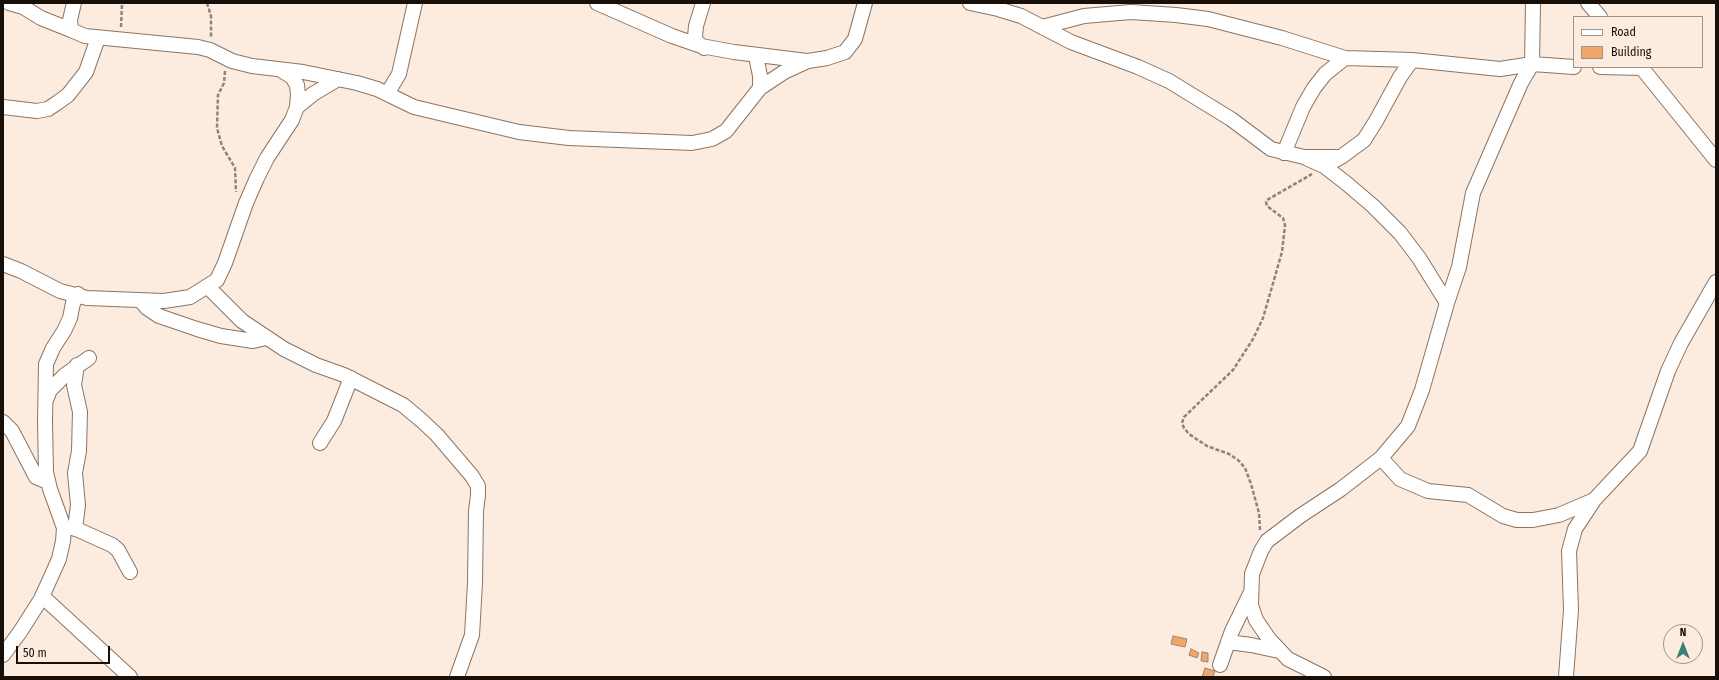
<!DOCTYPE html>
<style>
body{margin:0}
#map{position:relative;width:1719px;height:680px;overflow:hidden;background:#fcece0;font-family:"Fira Sans Condensed",sans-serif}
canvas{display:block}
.frame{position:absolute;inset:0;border:4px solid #170f08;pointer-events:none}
.legend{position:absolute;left:1573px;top:16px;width:130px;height:52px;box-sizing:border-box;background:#fcece0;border:1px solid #a0948a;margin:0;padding:5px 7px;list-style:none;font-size:12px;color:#170f08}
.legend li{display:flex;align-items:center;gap:8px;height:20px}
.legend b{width:20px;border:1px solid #a0948a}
.north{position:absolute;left:1663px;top:624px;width:40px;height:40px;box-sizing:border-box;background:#fcece0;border:1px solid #a0948a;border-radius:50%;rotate:0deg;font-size:11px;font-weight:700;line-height:16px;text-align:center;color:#170f08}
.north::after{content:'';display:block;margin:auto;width:14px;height:18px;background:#39807b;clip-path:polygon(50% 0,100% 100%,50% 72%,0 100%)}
.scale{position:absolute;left:16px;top:646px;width:94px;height:18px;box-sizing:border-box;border:2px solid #170f08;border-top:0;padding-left:5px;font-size:12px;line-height:14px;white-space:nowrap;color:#170f08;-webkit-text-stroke:3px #fcece0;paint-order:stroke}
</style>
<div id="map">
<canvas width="1719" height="680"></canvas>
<div class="frame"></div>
<ul class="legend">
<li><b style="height:5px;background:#fff"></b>Road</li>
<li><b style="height:11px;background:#f0a669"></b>Building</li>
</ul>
<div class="north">N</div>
<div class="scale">50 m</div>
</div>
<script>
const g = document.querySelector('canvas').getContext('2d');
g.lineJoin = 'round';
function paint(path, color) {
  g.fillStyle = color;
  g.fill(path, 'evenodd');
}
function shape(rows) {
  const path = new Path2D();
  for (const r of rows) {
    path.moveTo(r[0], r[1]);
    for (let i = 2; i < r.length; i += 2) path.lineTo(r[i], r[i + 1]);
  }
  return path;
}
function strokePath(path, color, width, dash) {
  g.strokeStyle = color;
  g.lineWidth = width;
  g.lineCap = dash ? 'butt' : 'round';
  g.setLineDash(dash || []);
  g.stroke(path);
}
const building = shape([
 [1173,636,1187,639,1185,647,1171,644,1173,636],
 [1191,649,1199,653,1197,658,1189,655,1191,649],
 [1202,652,1208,653,1208,662,1201,661,1202,652],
 [1205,668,1215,671,1213,677,1202,677,1205,668]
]);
const path = shape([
 [207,3,211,16,211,38],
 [121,27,122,3],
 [225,71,224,83,218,95,217,128,222,146,235,168,236,192],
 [1260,530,1259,513,1251,484,1245,468,1238,460,1229,454,1207,446,1189,434,1184,428,1182,423,1184,417,1233,370,1253,339,1263,318,1282,252,1285,225,1283,218,1267,206,1266,202,1267,200,1312,174]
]);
const street = shape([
 [9,3,23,7,41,18,71,30],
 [74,3,70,20,71,30,85,36,198,47,210,50,232,61,252,66,303,72,357,83,377,89,414,107,519,132,569,138,692,143,712,139,726,131,760,88,784,72,808,61,827,58,845,52,855,39,865,3],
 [597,3,672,36,701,46,734,52,807,61],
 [703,3,696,26,695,37,696,41,704,48],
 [970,3,998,9,1021,16,1071,42,1138,67,1169,81,1231,119,1271,149,1304,157,1341,157],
 [1588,3,1600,17],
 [1042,27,1084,16,1131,12,1176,15,1208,19,1282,38,1345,58,1412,60,1500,69,1532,64,1574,67],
 [756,56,760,76,760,88],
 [1600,67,1642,68],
 [1641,67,1716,160],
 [281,70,292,77,297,85,298,94,297,107],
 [387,94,399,74,415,3],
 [3,107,37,111,48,109,57,103,68,95,86,72,98,38],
 [1284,153,1303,107,1314,88,1325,74,1345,58],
 [1308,159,1324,166,1346,183,1373,206,1400,233,1419,258,1447,303],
 [1332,162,1341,157,1364,140,1376,121,1400,77,1412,60],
 [3,264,21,271,60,291,87,298,164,301,190,297,217,280,225,263,246,203,257,178,267,158,292,120,297,107,313,94,338,79],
 [208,287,242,321,284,349,316,365,344,375,403,405,421,420,437,435,472,476,478,486,478,495,476,511,475,583,472,635,457,677],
 [141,301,147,308,159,316,197,329,221,336,253,341,266,338],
 [46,400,50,390,65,375,89,358],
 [3,422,12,431,36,477,48,482],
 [320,443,334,421,351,378],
 [1381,458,1400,479,1428,491,1468,495,1503,516,1517,520,1533,520,1559,515,1594,500],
 [67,528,74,528,112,545,118,550,130,572],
 [75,529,78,505,75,473,79,451,80,412,74,385,77,365],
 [42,596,130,677],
 [1228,642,1251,645,1279,651],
 [3,655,20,632,41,599,59,559,63,541,64,528,50,489,46,472,45,422,46,364,53,348,64,331,70,318,73,303,78,294],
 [1220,665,1232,631,1250,594],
 [1324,677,1288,659,1269,639,1256,620,1251,605,1252,574,1261,551,1267,541,1300,516,1341,489,1381,458,1408,426,1422,390,1447,303,1459,267,1473,193,1521,83,1532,64,1533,3],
 [1566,677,1571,610,1569,551,1575,529,1594,500,1640,451,1668,371,1681,343,1716,282]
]);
paint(building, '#f0a669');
strokePath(building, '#9d8573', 1);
strokePath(street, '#8b7462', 16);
strokePath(path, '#8f8279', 2.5, [4, 2]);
strokePath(street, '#fff', 14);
</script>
